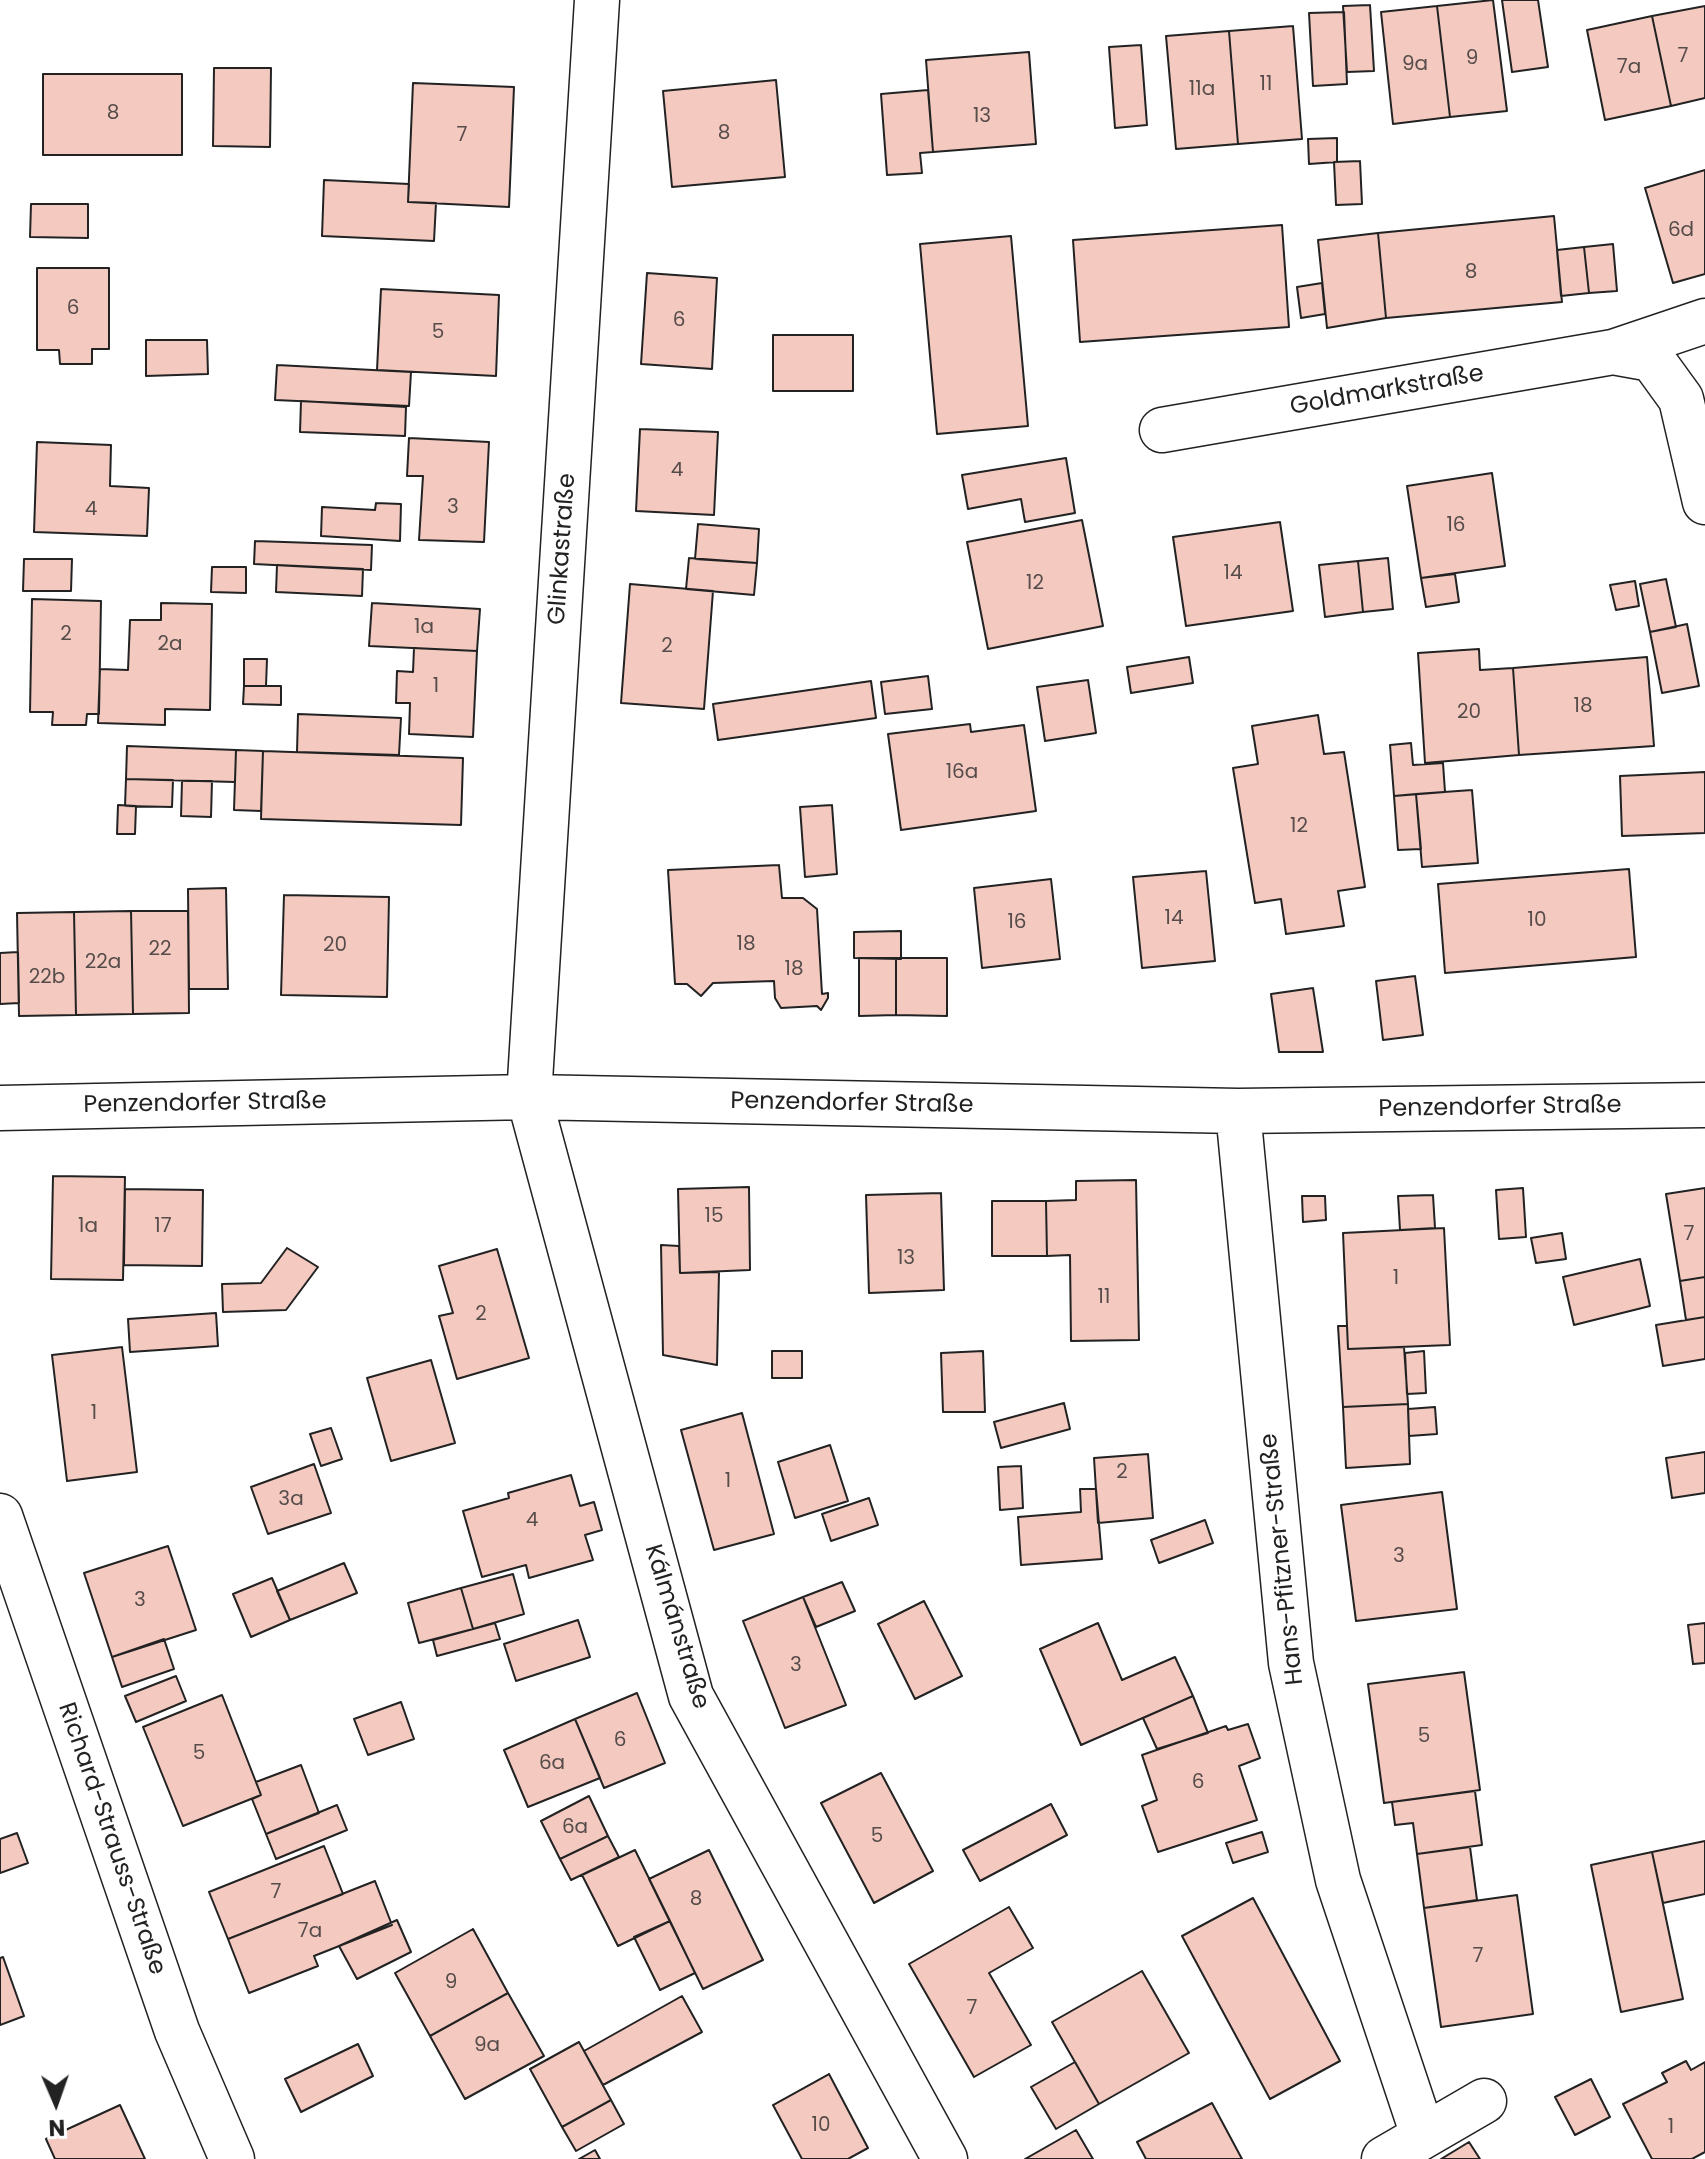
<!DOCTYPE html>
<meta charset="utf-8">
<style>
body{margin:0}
#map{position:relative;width:1705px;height:2159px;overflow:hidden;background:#fff;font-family:Poppins,sans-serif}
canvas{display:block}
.north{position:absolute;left:16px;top:2063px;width:80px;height:80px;-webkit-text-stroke:6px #fff;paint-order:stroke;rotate:178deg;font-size:22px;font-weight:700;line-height:32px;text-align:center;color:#222}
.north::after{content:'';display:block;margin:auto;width:28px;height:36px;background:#222;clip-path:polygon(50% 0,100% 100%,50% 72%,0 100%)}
</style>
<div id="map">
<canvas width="1705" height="2159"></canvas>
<div class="north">N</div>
</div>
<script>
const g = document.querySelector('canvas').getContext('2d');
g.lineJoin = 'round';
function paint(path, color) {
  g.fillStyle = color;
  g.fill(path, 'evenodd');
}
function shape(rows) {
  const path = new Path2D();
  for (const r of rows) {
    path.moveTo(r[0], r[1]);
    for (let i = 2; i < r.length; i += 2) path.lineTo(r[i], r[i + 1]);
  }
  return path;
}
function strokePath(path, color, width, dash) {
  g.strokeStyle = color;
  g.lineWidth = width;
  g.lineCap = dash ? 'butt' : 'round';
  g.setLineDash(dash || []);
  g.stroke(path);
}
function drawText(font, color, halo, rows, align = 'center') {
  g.font = font + ' Poppins,sans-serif';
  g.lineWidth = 6;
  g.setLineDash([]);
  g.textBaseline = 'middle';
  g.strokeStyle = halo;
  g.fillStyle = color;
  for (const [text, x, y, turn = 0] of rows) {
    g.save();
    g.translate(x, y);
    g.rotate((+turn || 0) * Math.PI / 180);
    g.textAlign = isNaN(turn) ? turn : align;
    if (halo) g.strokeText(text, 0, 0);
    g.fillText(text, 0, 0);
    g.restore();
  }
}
const building = shape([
 [1493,0,1507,111,1450,117,1437,6,1493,0],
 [1502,0,1538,0,1548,67,1512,72,1502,0],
 [1370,5,1374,71,1347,72,1343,6,1370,5],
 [1437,6,1450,117,1393,124,1381,12,1437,6],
 [1705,6,1705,98,1671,106,1652,16,1705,6],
 [1344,12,1347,84,1313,86,1309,13,1344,12],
 [1652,16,1671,106,1605,120,1587,30,1652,16],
 [1293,26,1302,139,1238,144,1229,31,1293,26],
 [1229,31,1238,144,1176,149,1166,36,1229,31],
 [1141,45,1147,125,1115,128,1109,47,1141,45],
 [1029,52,1036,144,933,152,926,60,1029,52],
 [214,68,271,68,270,147,213,146,214,68],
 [43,74,182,74,182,155,43,155,43,74],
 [776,80,785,177,672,187,663,91,776,80],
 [413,83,514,87,509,207,408,202,413,83],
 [928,90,933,152,920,153,922,173,887,175,881,94,928,90],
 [1337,138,1337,162,1309,164,1308,139,1337,138],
 [1360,161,1362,204,1336,205,1334,162,1360,161],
 [1705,170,1705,274,1673,283,1645,188,1705,170],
 [324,180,409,184,408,202,436,203,434,241,322,236,324,180],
 [31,204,88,204,88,238,30,237,31,204],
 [1554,216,1562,302,1386,318,1378,233,1554,216],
 [1282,225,1289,327,1080,342,1073,240,1282,225],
 [1378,233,1386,318,1327,328,1318,240,1378,233],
 [1011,236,1028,426,937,434,920,244,1011,236],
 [1613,244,1617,291,1589,293,1584,247,1613,244],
 [1584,247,1589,293,1561,296,1557,250,1584,247],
 [37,268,109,268,109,349,92,349,92,364,60,364,59,350,37,350,37,268],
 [647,273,717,278,712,369,641,364,647,273],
 [1322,283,1325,314,1301,318,1297,287,1322,283],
 [381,289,499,295,496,376,377,370,381,289],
 [773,335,853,335,853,391,773,391,773,335],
 [146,340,207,340,208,374,146,376,146,340],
 [277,365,411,372,409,406,275,400,277,365],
 [301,401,406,407,405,436,300,432,301,401],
 [640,429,718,432,714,515,636,511,640,429],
 [409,438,489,442,484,542,419,540,423,476,407,476,409,438],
 [37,442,111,445,110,486,149,488,147,536,34,532,37,442],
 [1066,458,1075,513,1025,522,1021,499,968,509,962,475,1066,458],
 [1492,473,1505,566,1421,578,1407,486,1492,473],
 [376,503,401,504,400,541,321,536,322,507,375,510,376,503],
 [1082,520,1103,626,988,649,967,542,1082,520],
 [1280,522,1293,611,1186,626,1173,537,1280,522],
 [698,524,759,529,757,563,695,559,698,524],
 [255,541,372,545,371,570,254,564,255,541],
 [689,558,757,563,754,595,686,589,689,558],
 [1388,558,1393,609,1363,612,1358,561,1388,558],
 [24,559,72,559,71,591,23,591,24,559],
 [1358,561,1363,612,1325,617,1319,565,1358,561],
 [277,565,363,569,362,596,276,592,277,565],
 [212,567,246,567,246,593,211,592,212,567],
 [1455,574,1459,602,1426,607,1421,578,1455,574],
 [1666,579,1676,627,1650,632,1640,584,1666,579],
 [1635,581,1639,606,1616,610,1610,585,1635,581],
 [630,584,713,591,704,709,621,703,630,584],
 [32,599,101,601,99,714,87,714,86,725,52,725,53,712,30,712,32,599],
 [161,603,212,604,210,710,165,709,165,725,98,723,100,669,128,670,130,620,161,620,161,603],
 [372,603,480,609,477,651,369,646,372,603],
 [1687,624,1699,686,1662,693,1650,632,1687,624],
 [414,648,477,651,473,737,409,734,410,703,396,703,397,671,413,672,414,648],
 [1479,649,1480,670,1513,668,1519,755,1425,763,1418,653,1479,649],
 [1189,657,1193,683,1131,693,1127,667,1189,657],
 [1647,657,1654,746,1519,755,1513,668,1647,657],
 [244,659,267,659,266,686,244,686,244,659],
 [928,676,932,709,885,714,881,682,928,676],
 [1088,680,1096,733,1045,741,1037,687,1088,680],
 [871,681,876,718,718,740,713,704,871,681],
 [244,686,281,686,281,705,243,704,244,686],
 [298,714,401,718,399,755,297,752,298,714],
 [1318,715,1324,754,1344,752,1365,887,1338,891,1344,926,1286,934,1281,899,1255,903,1233,768,1258,764,1252,726,1318,715],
 [970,724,971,732,1024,725,1036,811,901,830,888,734,970,724],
 [1411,743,1413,765,1443,763,1445,792,1394,796,1390,745,1411,743],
 [127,746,236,750,235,782,126,779,127,746],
 [236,750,263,751,261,811,234,810,236,750],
 [263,751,463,758,461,825,261,819,263,751],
 [1705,772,1705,833,1622,836,1620,776,1705,772],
 [126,779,173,780,172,807,125,806,126,779],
 [182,781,212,781,211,817,181,816,182,781],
 [1472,790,1478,863,1422,867,1416,794,1472,790],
 [1416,794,1421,849,1398,850,1394,796,1416,794],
 [118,805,136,806,135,834,117,834,118,805],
 [832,805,837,874,805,877,800,807,832,805],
 [779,865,782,898,803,898,817,909,822,994,828,993,828,998,821,1010,817,1006,781,1008,775,998,774,981,713,983,701,996,687,984,675,984,668,870,779,865],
 [1629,869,1636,957,1445,973,1438,884,1629,869],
 [1206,871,1215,961,1142,968,1133,877,1206,871],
 [1051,879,1060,959,982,968,974,888,1051,879],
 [226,888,228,989,189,989,188,889,226,888],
 [284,895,389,897,387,997,281,995,284,895],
 [131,911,133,1014,76,1015,74,912,131,911],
 [131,911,188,911,189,1013,133,1014,131,911],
 [74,912,76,1015,19,1016,17,913,74,912],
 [901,931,901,959,854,958,854,932,901,931],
 [18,952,19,1003,0,1004,0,953,18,952],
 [859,958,896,958,896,1015,859,1016,859,958],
 [896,958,947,958,947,1016,896,1015,896,958],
 [1415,976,1423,1035,1383,1040,1376,981,1415,976],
 [1313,988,1323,1052,1279,1052,1271,994,1313,988],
 [53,1176,125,1177,123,1280,51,1279,53,1176],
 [1136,1180,1139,1340,1071,1341,1070,1255,1047,1256,1046,1201,1076,1200,1076,1181,1136,1180],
 [749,1187,750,1270,680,1273,678,1189,749,1187],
 [1523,1188,1526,1237,1499,1239,1496,1190,1523,1188],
 [1705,1188,1705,1277,1680,1281,1666,1194,1705,1188],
 [125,1189,203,1190,202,1266,124,1265,125,1189],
 [941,1193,944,1290,869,1293,866,1195,941,1193],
 [1433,1195,1435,1228,1400,1230,1398,1196,1433,1195],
 [1302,1196,1325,1196,1326,1220,1303,1222,1302,1196],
 [992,1201,1046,1201,1047,1256,992,1256,992,1201],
 [1444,1228,1450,1345,1348,1349,1343,1233,1444,1228],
 [1562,1233,1566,1259,1536,1263,1531,1238,1562,1233],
 [661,1245,679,1246,680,1273,719,1272,717,1365,663,1355,661,1245],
 [287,1248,318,1267,286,1310,223,1312,222,1284,261,1283,287,1248],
 [497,1249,529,1358,457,1379,439,1316,453,1313,439,1266,497,1249],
 [1640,1259,1650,1306,1574,1325,1563,1277,1640,1259],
 [1705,1277,1705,1317,1686,1320,1680,1281,1705,1277],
 [216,1313,218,1346,130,1352,128,1319,216,1313],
 [1705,1317,1705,1359,1663,1366,1656,1325,1705,1317],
 [1338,1326,1347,1326,1348,1349,1404,1347,1408,1404,1343,1407,1338,1326],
 [122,1347,137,1472,67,1481,52,1355,122,1347],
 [772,1351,802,1351,802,1378,772,1378,772,1351],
 [983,1351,985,1412,943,1412,941,1353,983,1351],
 [1424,1351,1426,1393,1407,1394,1405,1353,1424,1351],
 [431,1360,455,1443,391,1461,367,1378,431,1360],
 [1064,1403,1070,1429,1001,1448,994,1422,1064,1403],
 [1408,1404,1410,1464,1346,1468,1343,1407,1408,1404],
 [1435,1407,1437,1434,1409,1436,1408,1409,1435,1407],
 [742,1413,774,1534,714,1550,681,1430,742,1413],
 [331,1428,342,1459,321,1466,310,1434,331,1428],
 [830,1445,848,1501,795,1518,778,1462,830,1445],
 [1705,1452,1705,1493,1672,1498,1666,1458,1705,1452],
 [1148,1454,1153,1518,1098,1523,1094,1458,1148,1454],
 [314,1464,331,1513,268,1534,251,1487,314,1464],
 [1021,1466,1023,1508,1000,1510,998,1467,1021,1466],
 [571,1475,580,1506,594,1502,602,1530,585,1535,593,1560,529,1578,526,1565,482,1577,463,1511,509,1498,508,1493,571,1475],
 [1080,1489,1096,1489,1102,1559,1021,1565,1018,1517,1081,1512,1080,1489],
 [1442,1492,1457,1609,1356,1621,1341,1505,1442,1492],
 [869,1498,878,1525,831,1541,822,1514,869,1498],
 [1205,1520,1213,1543,1159,1563,1151,1540,1205,1520],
 [168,1546,196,1630,112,1657,84,1573,168,1546],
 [344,1563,357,1593,290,1620,277,1591,344,1563],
 [513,1574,524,1614,473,1629,461,1588,513,1574],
 [272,1578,290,1620,251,1637,233,1594,272,1578],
 [842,1582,855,1611,816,1627,803,1597,842,1582],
 [461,1588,473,1629,419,1643,408,1603,461,1588],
 [803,1597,846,1705,785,1728,743,1621,803,1597],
 [924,1601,962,1676,915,1699,878,1624,924,1601],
 [578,1620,590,1657,516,1681,504,1644,578,1620],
 [495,1623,500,1639,437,1656,433,1640,495,1623],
 [1098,1623,1122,1680,1175,1657,1193,1696,1081,1745,1040,1649,1098,1623],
 [1705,1623,1705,1663,1693,1664,1688,1625,1705,1623],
 [164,1639,174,1669,122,1687,112,1657,164,1639],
 [1464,1672,1480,1790,1384,1803,1368,1684,1464,1672],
 [176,1676,186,1701,136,1722,125,1696,176,1676],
 [637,1693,665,1763,604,1788,575,1719,637,1693],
 [222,1695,261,1795,183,1826,143,1727,222,1695],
 [1193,1696,1208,1733,1157,1749,1143,1718,1193,1696],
 [401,1702,414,1739,368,1755,354,1719,401,1702],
 [575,1719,600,1778,528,1807,504,1750,575,1719],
 [1248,1724,1260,1758,1239,1766,1257,1820,1158,1852,1142,1806,1157,1800,1142,1755,1226,1726,1228,1730,1248,1724],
 [301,1765,319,1813,266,1834,252,1799,261,1795,256,1782,301,1765],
 [881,1773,933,1871,874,1903,821,1803,881,1773],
 [1475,1791,1482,1845,1417,1854,1413,1823,1395,1825,1392,1802,1475,1791],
 [589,1796,608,1836,560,1859,541,1821,589,1796],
 [1051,1804,1067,1835,980,1881,963,1850,1051,1804],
 [337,1805,347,1830,276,1859,266,1834,337,1805],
 [1262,1832,1268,1852,1233,1863,1226,1843,1262,1832],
 [17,1833,28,1863,0,1873,0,1839,17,1833],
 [608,1836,619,1857,571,1880,560,1859,608,1836],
 [1705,1841,1705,1894,1663,1903,1652,1852,1705,1841],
 [324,1846,343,1894,228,1939,209,1892,324,1846],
 [1470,1847,1477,1900,1424,1908,1417,1854,1470,1847],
 [635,1850,670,1921,618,1946,582,1875,635,1850],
 [709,1850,763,1960,703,1989,649,1879,709,1850],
 [1652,1852,1683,1999,1621,2012,1591,1865,1652,1852],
 [375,1881,392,1925,314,1956,318,1966,249,1993,228,1939,375,1881],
 [1517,1895,1533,2014,1441,2027,1424,1908,1517,1895],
 [1253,1898,1340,2061,1270,2099,1182,1936,1253,1898],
 [1009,1907,1033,1948,989,1973,1031,2045,974,2077,909,1964,1009,1907],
 [397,1920,411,1952,357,1979,339,1946,397,1920],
 [670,1921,695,1973,660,1990,634,1937,670,1921],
 [473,1929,508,1993,430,2036,395,1973,473,1929],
 [3,1957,24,2016,0,2025,0,1958,3,1957],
 [1142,1971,1189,2053,1099,2104,1052,2022,1142,1971],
 [508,1993,544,2056,465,2099,430,2036,508,1993],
 [682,1996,702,2032,603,2085,584,2051,682,1996],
 [579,2042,611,2100,562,2127,530,2069,579,2042],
 [358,2044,373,2076,301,2112,285,2079,358,2044],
 [1686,2061,1691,2070,1705,2062,1705,2152,1692,2159,1652,2159,1623,2104,1667,2082,1662,2073,1686,2061],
 [1075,2062,1099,2104,1056,2129,1031,2087,1075,2062],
 [829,2074,868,2148,848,2159,802,2159,773,2105,829,2074],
 [1591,2079,1610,2117,1575,2135,1555,2097,1591,2079],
 [611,2100,624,2124,576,2151,562,2127,611,2100],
 [1212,2103,1242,2159,1146,2159,1137,2142,1212,2103],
 [120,2105,145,2159,55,2159,46,2139,120,2105],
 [1076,2130,1093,2159,1025,2159,1076,2130],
 [1469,2142,1480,2159,1441,2159,1469,2142],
 [595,2150,600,2159,579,2159,595,2150]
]);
const minor = shape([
 [597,0,529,1097,691,1696,945,2159],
 [1613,352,1705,321],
 [1162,430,1613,352,1652,359,1681,399,1705,502],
 [0,1108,529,1097,1238,1111,1705,1105],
 [1238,1111,1291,1663,1338,1880,1423,2135],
 [0,1516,177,2031,232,2159],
 [1384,2159,1484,2101]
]);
const numberNames = [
 ["7",1683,57],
 ["9",1472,59],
 ["9a",1415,65],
 ["7a",1629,68],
 ["11",1266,85],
 ["11a",1202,90],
 ["8",113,114],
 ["13",982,117],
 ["8",724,134],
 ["7",462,136],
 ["6d",1681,231],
 ["8",1471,273],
 ["6",73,309],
 ["6",679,321],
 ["5",438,333],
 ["4",677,471],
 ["3",453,508],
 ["4",91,510],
 ["16",1456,526],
 ["14",1233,574],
 ["12",1035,584],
 ["1a",424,628],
 ["2",66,635],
 ["2a",170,645],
 ["2",667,647],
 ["1",436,687],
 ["18",1583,707],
 ["20",1469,713],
 ["16a",962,773],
 ["12",1299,827],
 ["14",1174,919],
 ["10",1537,921],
 ["16",1017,923],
 ["18",746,945],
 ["20",335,946],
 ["22",160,950],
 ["22a",103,963],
 ["18",794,970],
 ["22b",47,978],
 ["15",714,1217],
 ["1a",88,1227],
 ["17",163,1227],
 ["7",1689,1235],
 ["13",906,1259],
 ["1",1396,1279],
 ["11",1104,1298],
 ["2",481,1315],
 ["1",94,1414],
 ["2",1122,1473],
 ["1",728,1482],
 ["3a",291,1500],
 ["4",532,1521],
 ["3",1399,1557],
 ["3",140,1601],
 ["3",796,1666],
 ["5",1424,1737],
 ["6",620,1741],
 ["5",199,1754],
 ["6a",552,1764],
 ["6",1198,1783],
 ["6a",575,1828],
 ["5",877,1837],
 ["7",276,1893],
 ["8",696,1900],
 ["7a",310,1932],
 ["7",1478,1957],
 ["9",451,1983],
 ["7",972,2009],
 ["9a",487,2046],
 ["10",821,2126],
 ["1",1671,2128]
];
const streetNames = [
 ["Goldmarkstraße",1387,391,-10],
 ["Glinkastraße",563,549,-86],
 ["Penzendorfer Straße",205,1104,-1],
 ["Penzendorfer Straße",852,1104,1],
 ["Penzendorfer Straße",1500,1108,-1],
 ["Hans-Pfitzner-Straße",1283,1559,-96],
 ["Kálmánstraße",676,1627,73],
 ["Richard-Strauss-Straße",111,1839,71]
];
paint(building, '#f3c9c0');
strokePath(building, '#222', 2);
strokePath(minor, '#222', 47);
strokePath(minor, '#fff', 44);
drawText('20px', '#564c4a', null, numberNames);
drawText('24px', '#222', '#fff', streetNames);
</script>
